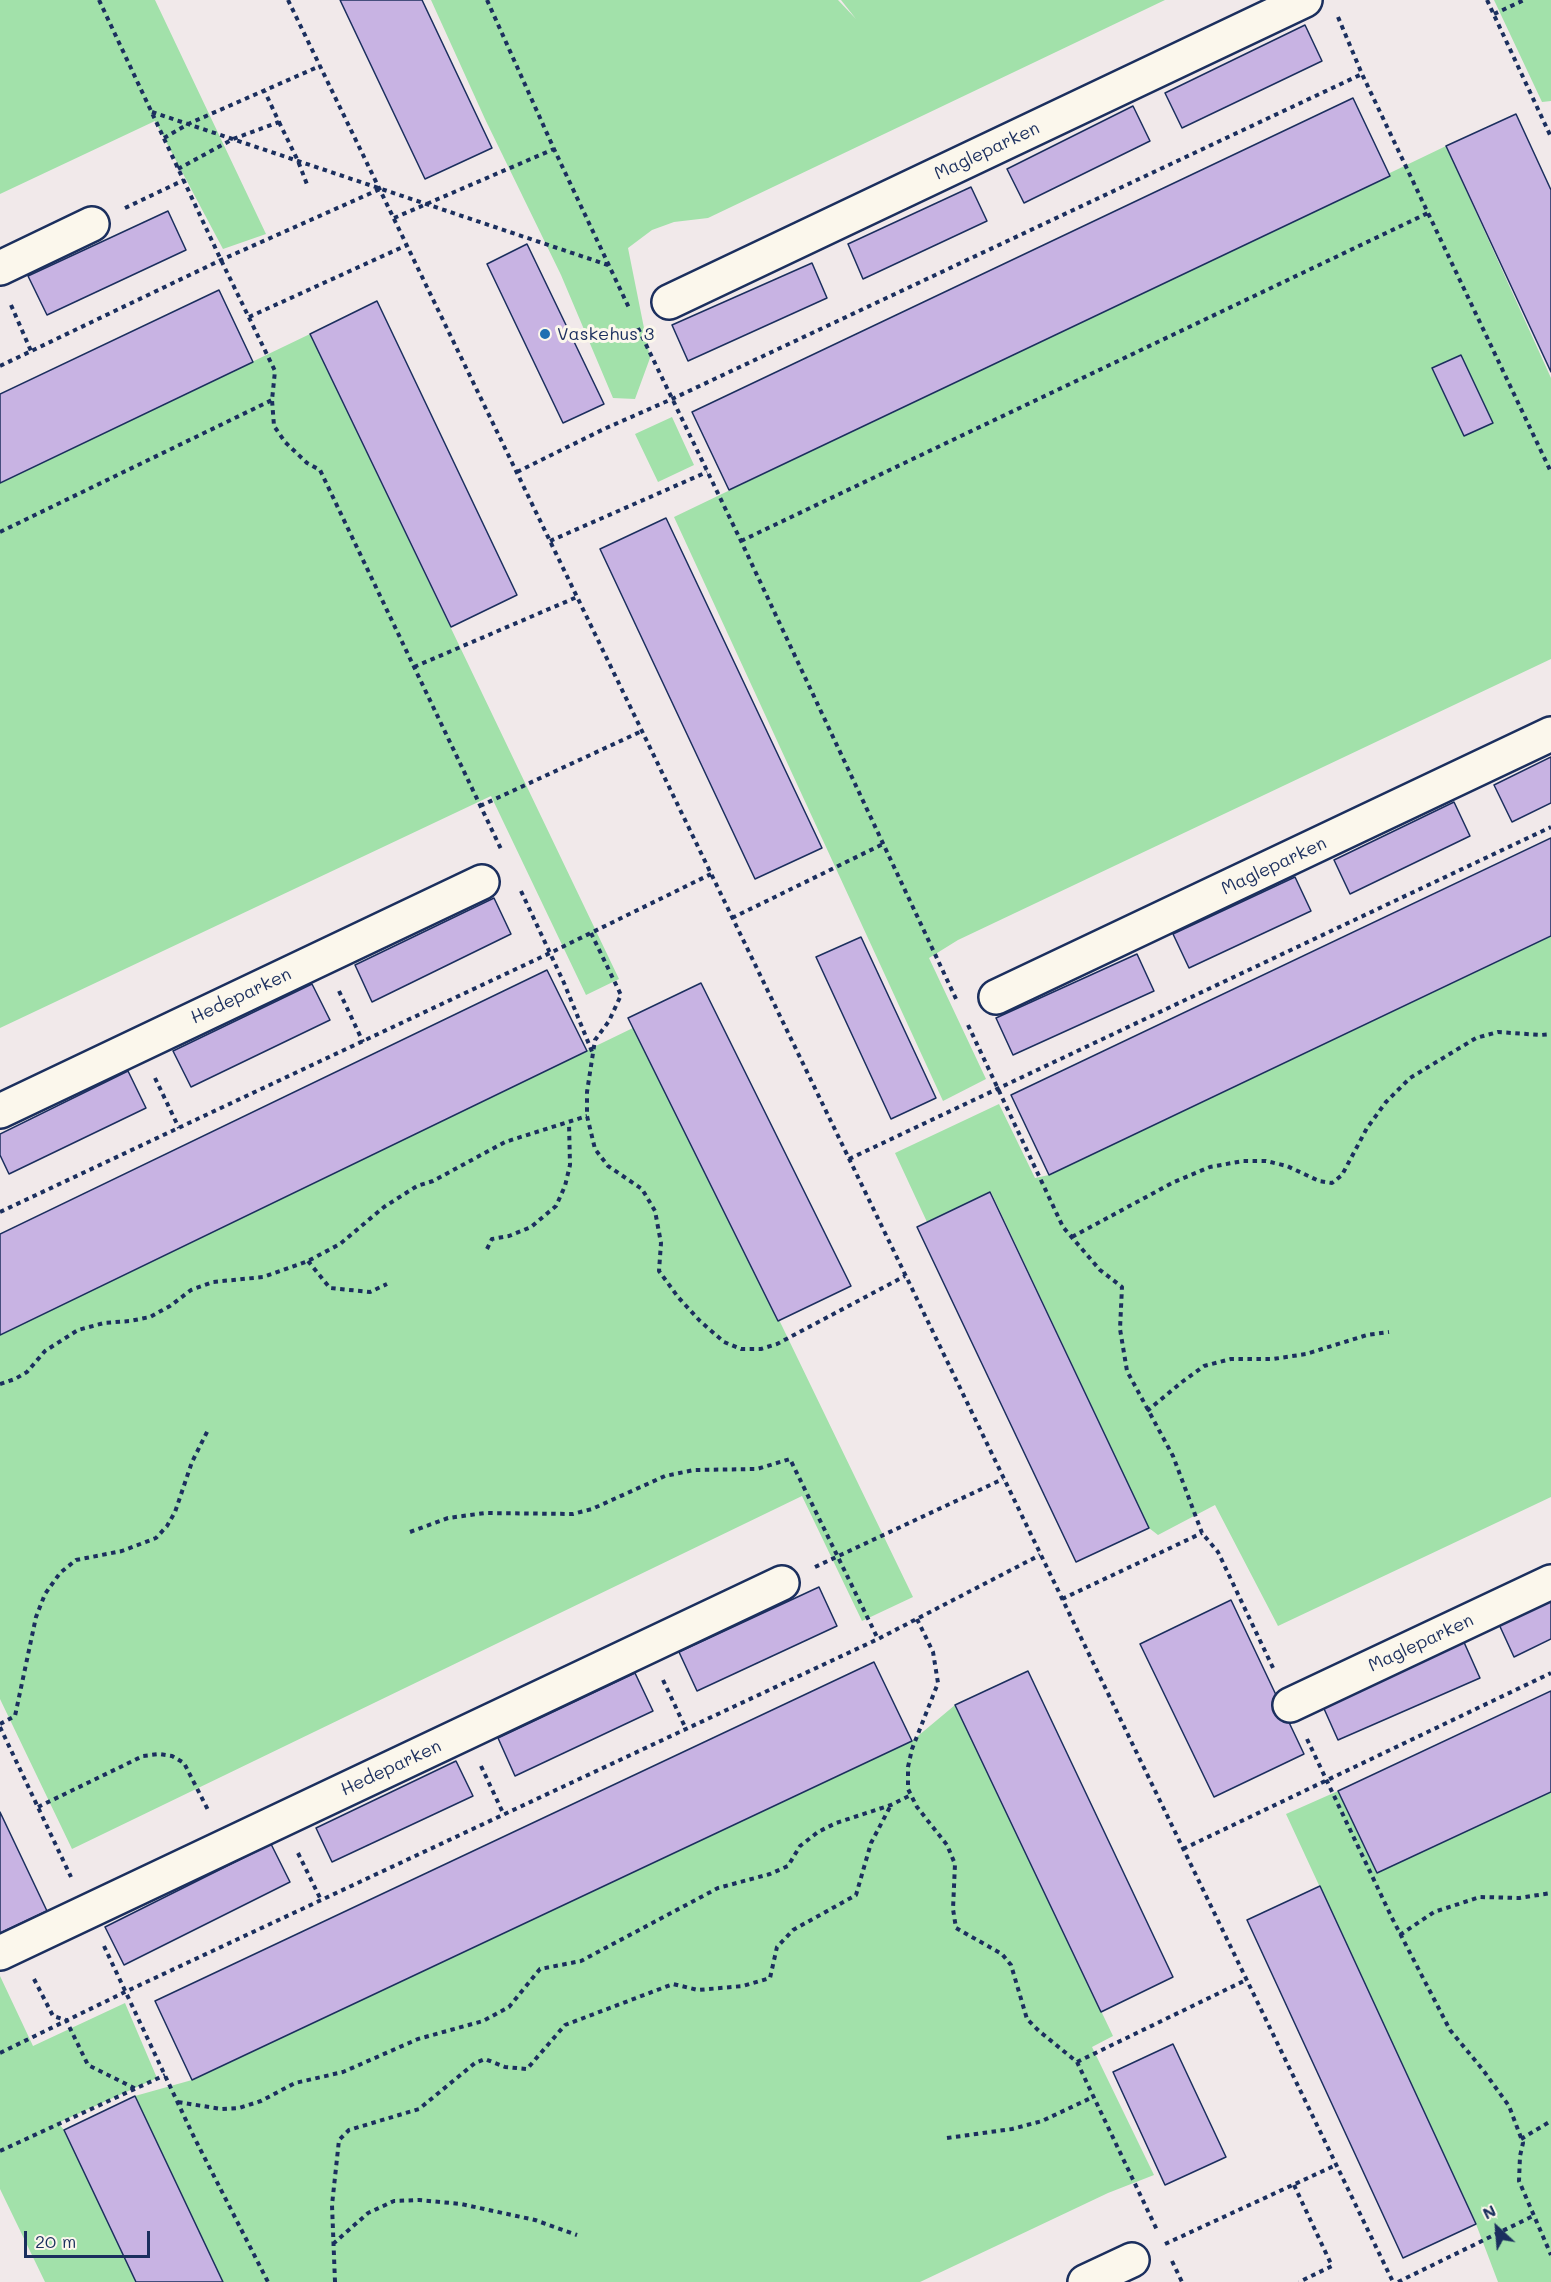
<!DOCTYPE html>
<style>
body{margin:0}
#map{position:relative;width:1551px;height:2282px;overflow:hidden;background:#f1e9ea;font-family:Mali,sans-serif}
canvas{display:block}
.north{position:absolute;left:1467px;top:2198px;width:60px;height:60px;-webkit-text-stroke:4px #fbf7ec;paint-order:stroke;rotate:334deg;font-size:16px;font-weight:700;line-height:24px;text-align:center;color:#1b2f5e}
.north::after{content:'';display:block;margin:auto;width:21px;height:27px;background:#1b2f5e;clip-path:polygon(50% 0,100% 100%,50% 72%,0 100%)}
.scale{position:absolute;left:24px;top:2231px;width:126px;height:27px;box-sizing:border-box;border:3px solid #1b2f5e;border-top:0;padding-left:8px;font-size:18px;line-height:21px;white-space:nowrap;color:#1b2f5e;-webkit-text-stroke:4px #fbf7ec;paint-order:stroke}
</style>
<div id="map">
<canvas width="1551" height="2282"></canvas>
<div class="north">N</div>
<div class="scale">20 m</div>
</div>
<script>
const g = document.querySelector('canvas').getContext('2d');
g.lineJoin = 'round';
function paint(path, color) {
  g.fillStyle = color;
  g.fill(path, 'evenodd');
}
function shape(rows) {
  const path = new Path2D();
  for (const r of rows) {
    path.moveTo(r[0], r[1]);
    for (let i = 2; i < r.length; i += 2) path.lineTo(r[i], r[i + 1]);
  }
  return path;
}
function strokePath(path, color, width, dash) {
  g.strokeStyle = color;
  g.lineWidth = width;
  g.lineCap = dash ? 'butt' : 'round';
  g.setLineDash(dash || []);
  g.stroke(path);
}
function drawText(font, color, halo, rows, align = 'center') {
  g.font = font + ' Mali,sans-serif';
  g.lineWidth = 6;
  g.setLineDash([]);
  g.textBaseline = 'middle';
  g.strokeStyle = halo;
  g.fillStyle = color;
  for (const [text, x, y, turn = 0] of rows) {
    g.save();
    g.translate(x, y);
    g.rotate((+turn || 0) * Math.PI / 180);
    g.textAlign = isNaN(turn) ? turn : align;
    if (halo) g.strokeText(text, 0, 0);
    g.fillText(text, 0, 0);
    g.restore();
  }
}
const green = shape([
 [0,0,155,0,266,234,223,249,155,121,0,194],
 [431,0,838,0,856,19,841,0,1165,0,708,218,674,222,652,230,628,248,650,358,635,399,613,398,561,275,485,119],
 [1494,0,1551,0,1551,101,1542,102],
 [1446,146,1551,378,1551,659,958,940,929,958,986,1079,943,1101,674,517],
 [310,334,619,979,586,995,491,796,0,1028,0,483],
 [672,417,694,465,658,482,635,434],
 [1551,936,1551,1497,1278,1626,1215,1505,1158,1535,1149,1528,991,1192,927,1222,895,1153,999,1104,1035,1178,1049,1175],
 [637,1026,913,1597,862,1621,802,1496,72,1849,0,1699,0,1335],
 [955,1705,1113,2036,1092,2047,1154,2175,1108,2193,920,2282,223,2282,135,2096,192,2080,912,1741],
 [1338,1791,1377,1873,1551,1792,1551,2282,1498,2282,1476,2224,1286,1814],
 [0,1976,33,2046,125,2003,157,2078,58,2123,64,2130,136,2282,45,2282,0,2189]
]);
const building = shape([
 [340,0,422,0,492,148,425,179,340,0],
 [1305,25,1322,61,1182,128,1165,93,1305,25],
 [1353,98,1390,176,729,490,692,412,1353,98],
 [1133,106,1150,141,1024,203,1007,169,1133,106],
 [1516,114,1551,190,1551,372,1446,146,1516,114],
 [971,187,987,221,863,279,848,244,971,187],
 [168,211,186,250,47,315,28,276,168,211],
 [527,244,604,404,563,423,487,264,527,244],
 [812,263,827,298,688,361,672,325,812,263],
 [219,290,253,362,0,483,0,394,219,290],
 [377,301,517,595,451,627,310,334,377,301],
 [1461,355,1493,423,1464,436,1432,368,1461,355],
 [666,518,822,848,755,879,600,549,666,518],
 [1551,757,1551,803,1512,822,1494,785,1551,757],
 [1454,802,1470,836,1350,894,1334,860,1454,802],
 [1551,838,1551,936,1049,1175,1011,1095,1551,838],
 [1295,877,1311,911,1189,968,1173,934,1295,877],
 [494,898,511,934,372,1002,355,965,494,898],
 [861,937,936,1098,891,1119,816,957,861,937],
 [1137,954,1154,991,1013,1055,996,1018,1137,954],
 [547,970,587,1051,0,1335,0,1234,547,970],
 [701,983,851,1286,778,1321,628,1018,701,983],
 [312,984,330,1020,191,1087,173,1051,312,984],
 [128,1071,146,1108,9,1174,0,1155,0,1134,128,1071],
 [990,1192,1149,1528,1076,1562,917,1227,990,1192],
 [819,1587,837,1626,697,1691,679,1652,819,1587],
 [1551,1595,1551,1639,1514,1657,1497,1620,1551,1595],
 [1231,1600,1304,1754,1214,1797,1140,1644,1231,1600],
 [1463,1640,1480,1678,1338,1740,1321,1702,1463,1640],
 [874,1662,912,1741,192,2080,155,2001,874,1662],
 [1028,1671,1173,1977,1101,2012,955,1705,1028,1671],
 [635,1673,653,1711,515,1776,498,1738,635,1673],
 [1551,1691,1551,1792,1377,1873,1338,1791,1551,1691],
 [456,1761,473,1796,332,1862,316,1828,456,1761],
 [0,1812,47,1911,0,1933,0,1812],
 [271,1844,290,1882,124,1965,105,1927,271,1844],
 [1320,1886,1476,2224,1403,2258,1247,1920,1320,1886],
 [1173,2044,1226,2157,1165,2185,1113,2072,1173,2044],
 [135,2096,223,2282,136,2282,64,2130,135,2096]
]);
const path = shape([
 [99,0,221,260,275,371,272,400,274,426,285,442,307,463,320,470,501,849],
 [288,0,1393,2282],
 [487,0,554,149,630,310],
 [1487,0,1551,137],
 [1494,14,1524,0],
 [1338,17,1362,74,1551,472],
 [152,112,608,265],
 [279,122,298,161,308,187],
 [164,138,188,124,320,66],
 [178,169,233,139,279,122,265,92],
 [125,208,184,180],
 [394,218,554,149],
 [11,305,31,351],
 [249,317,407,245],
 [638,328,741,541,957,1001],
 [0,366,221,260,380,189],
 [517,472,604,429,672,399,1362,74],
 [0,532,272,400],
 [550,541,707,472],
 [741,541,1428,213],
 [414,667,577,597],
 [480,806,642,731],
 [521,891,564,983,593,1054],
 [732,918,883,844],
 [591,933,621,995,609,1021,595,1040,587,1092,587,1116,595,1149,608,1166,642,1189,655,1211,661,1243,659,1271,678,1297,700,1321,724,1342,741,1349,761,1349,777,1344,905,1276],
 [339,991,363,1042],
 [968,1025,1063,1227,1100,1270,1122,1287,1120,1329,1127,1371,1173,1456,1202,1533,1218,1552,1274,1670],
 [155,1078,179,1128],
 [849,1159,1551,827],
 [0,1212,550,953,711,874],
 [1072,1237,1174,1182,1210,1167,1243,1161,1266,1161,1287,1166,1319,1181,1332,1183,1342,1175,1367,1128,1386,1102,1410,1078,1476,1038,1498,1032,1541,1035,1551,1034],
 [487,1249,492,1239,509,1236,531,1227,556,1206,565,1186,570,1165,569,1123],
 [308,1261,330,1288,370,1292,387,1284],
 [0,1384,15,1379,27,1372,45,1351,78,1330,104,1323,130,1321,150,1317,170,1306,191,1290,213,1282,263,1277,308,1261,340,1244,384,1207,417,1186,433,1181,505,1142,587,1116],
 [1147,1411,1182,1382,1204,1366,1231,1359,1273,1359,1306,1354,1367,1335,1389,1332],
 [410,1532,448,1518,485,1513,573,1514,592,1509,665,1476,694,1470,757,1469,790,1459,878,1639],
 [815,1567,1003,1479],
 [1062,1599,1202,1533],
 [917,1619,933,1652,938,1683,912,1749,908,1767,908,1789,917,1807,947,1845,955,1864,953,1909,956,1928,1002,1954,1011,1965,1027,2019,1039,2031,1077,2062,1157,2230],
 [663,1680,686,1729],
 [0,1724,15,1716,36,1617,45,1594,60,1573,76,1560,122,1551,156,1538,167,1526,175,1512,192,1462,209,1428],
 [0,1727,71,1877],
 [1307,1739,1392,1918,1450,2030,1483,2070,1509,2106,1523,2143,1520,2156,1519,2181,1551,2255],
 [481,1766,504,1815],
 [38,1807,143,1756,159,1754,172,1756,184,1763,209,1812],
 [1183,1849,1551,1673],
 [298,1853,321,1900],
 [1400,1935,1434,1912,1480,1897,1519,1898,1551,1893],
 [104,1946,193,2135,268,2282],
 [34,1979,53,2016,66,2020,88,2065,136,2089],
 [0,2053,125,1992,878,1639,1040,1555],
 [1077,2062,1246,1980],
 [178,2102,221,2109,239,2108,261,2101,295,2083,343,2072,418,2039,483,2021,509,2007,540,1969,581,1961,718,1888,770,1874,788,1866,800,1846,818,1832,836,1823,891,1805,911,1795],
 [947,2138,1012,2129,1042,2121,1093,2097],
 [1521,2139,1551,2121],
 [0,2151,165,2075],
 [1294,2185,1332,2266,1299,2282],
 [333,2244,368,2213,394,2201,419,2200,461,2204,535,2220,577,2235],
 [1165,2244,1336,2165],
 [1172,2261,1182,2282],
 [335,2282,332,2205,339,2140,349,2130,419,2109,475,2063,485,2059,505,2067,527,2069,565,2025,673,1984,698,1990,743,1986,770,1978,777,1947,793,1930,856,1895,871,1843,891,1805],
 [1398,2282,1533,2216]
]);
const street = shape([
 [0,268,92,224],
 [669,302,1305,0],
 [996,997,1551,734],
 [0,1111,482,882],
 [1290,1705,1551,1582],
 [0,1953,782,1583],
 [1085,2282,1132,2260]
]);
const markers = [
 [545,334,6,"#1f6fb2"]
];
const streetNames = [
 ["Magleparken",987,151,-25],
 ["Magleparken",1274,866,-25],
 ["Hedeparken",241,996,-25],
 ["Magleparken",1421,1643,-25],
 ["Hedeparken",391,1768,-25]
];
const poiNames = [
 ["Vaskehus 3",557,334]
];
paint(green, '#a2e1aa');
paint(building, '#c8b3e3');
strokePath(building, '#1b2f5e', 1.5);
strokePath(street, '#1b2f5e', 38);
strokePath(path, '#1b2f5e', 4, [4.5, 4.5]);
strokePath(street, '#fbf7ec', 33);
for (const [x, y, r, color] of markers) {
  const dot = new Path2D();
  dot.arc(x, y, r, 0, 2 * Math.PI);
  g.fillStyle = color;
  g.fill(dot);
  strokePath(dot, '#fbf7ec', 2);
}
drawText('18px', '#1b2f5e', '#fbf7ec', streetNames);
drawText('18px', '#1b2f5e', '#fbf7ec', poiNames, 'left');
</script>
